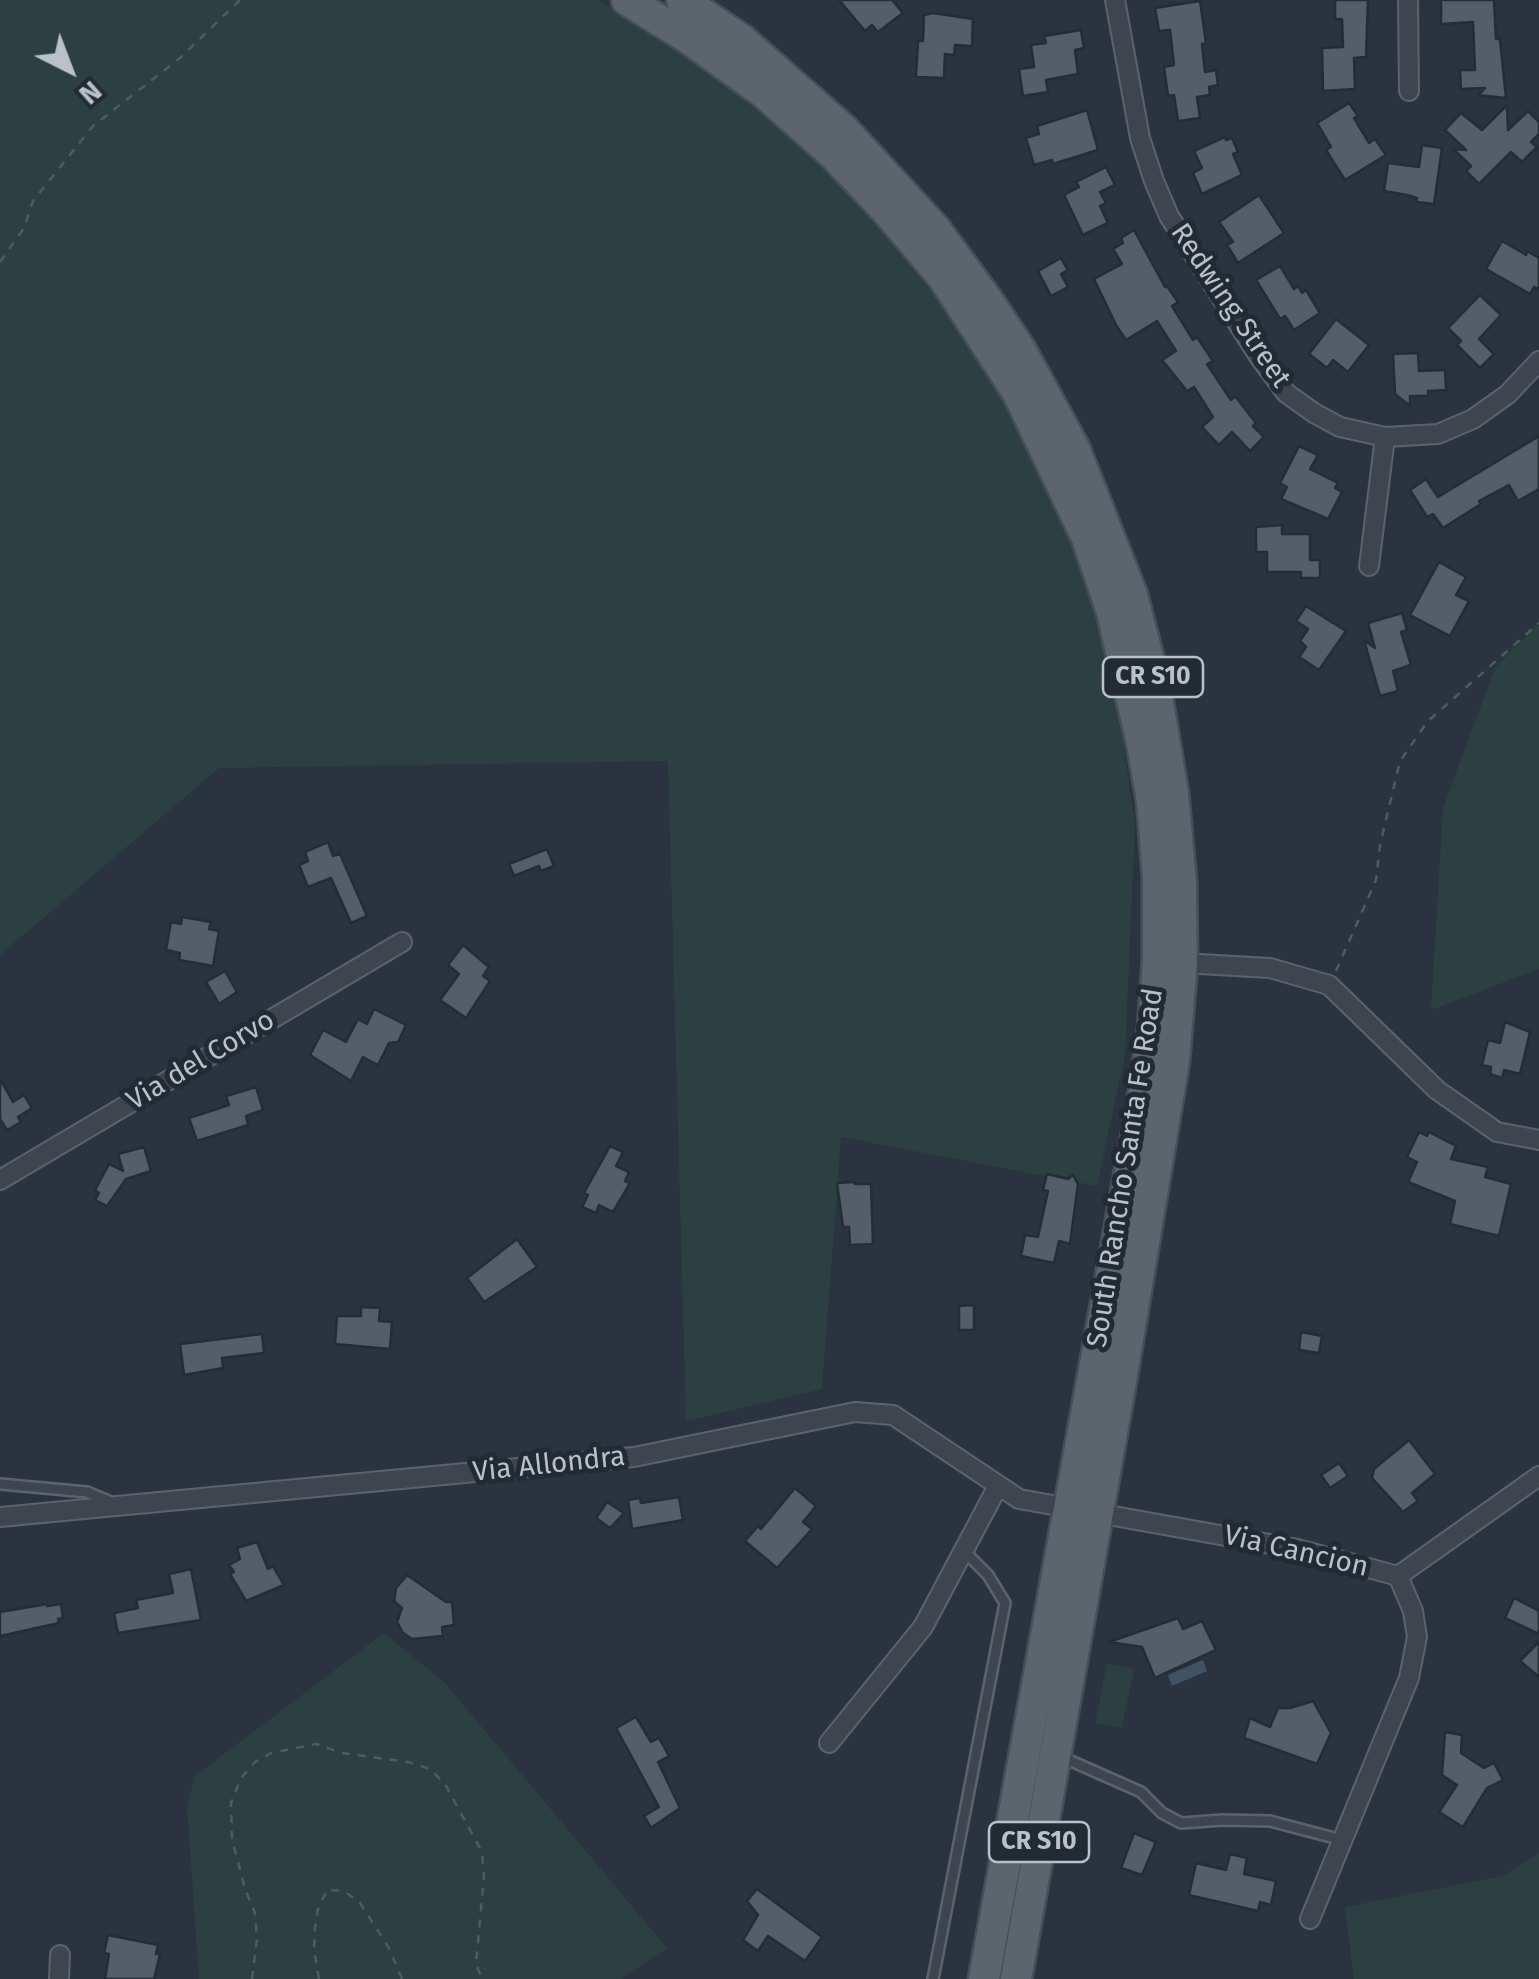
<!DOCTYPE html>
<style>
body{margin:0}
#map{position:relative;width:1539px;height:1979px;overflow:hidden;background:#2a333f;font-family:"Fira Sans",sans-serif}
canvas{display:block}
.north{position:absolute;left:20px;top:20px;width:100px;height:100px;-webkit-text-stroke:8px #222a34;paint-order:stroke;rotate:138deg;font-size:28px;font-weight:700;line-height:40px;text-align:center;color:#bac1c9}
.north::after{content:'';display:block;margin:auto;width:35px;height:45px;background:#bac1c9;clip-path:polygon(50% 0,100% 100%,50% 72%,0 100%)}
</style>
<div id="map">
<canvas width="1539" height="1979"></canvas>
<div class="north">N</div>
</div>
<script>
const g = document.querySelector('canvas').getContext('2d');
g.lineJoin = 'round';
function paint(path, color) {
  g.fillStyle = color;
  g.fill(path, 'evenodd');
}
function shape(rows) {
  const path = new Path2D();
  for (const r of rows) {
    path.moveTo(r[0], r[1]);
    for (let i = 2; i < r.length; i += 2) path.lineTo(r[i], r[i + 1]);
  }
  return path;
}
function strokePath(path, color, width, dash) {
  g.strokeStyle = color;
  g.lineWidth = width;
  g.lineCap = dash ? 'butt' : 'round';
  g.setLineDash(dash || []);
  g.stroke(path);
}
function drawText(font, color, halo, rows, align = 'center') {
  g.font = font + ' "Fira Sans",sans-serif';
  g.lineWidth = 10;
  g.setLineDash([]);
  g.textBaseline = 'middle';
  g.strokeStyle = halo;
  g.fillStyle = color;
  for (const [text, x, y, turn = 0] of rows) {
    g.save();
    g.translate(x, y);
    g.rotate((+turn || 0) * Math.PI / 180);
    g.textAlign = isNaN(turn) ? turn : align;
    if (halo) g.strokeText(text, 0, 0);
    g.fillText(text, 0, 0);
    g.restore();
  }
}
const green = shape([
 [0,0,597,0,651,31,708,69,831,173,876,220,923,278,993,377,1067,528,1113,670,1135,824,1125,1054,1097,1186,841,1137,822,1389,686,1421,668,761,219,768,0,955],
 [1539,622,1539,969,1431,1010,1443,808,1495,668],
 [384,1633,445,1683,667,1948,621,1979,199,1979,187,1806,195,1776],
 [1107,1663,1134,1669,1122,1728,1095,1723],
 [1539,1853,1539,1979,1354,1979,1345,1907,1503,1876]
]);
const water = shape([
 [1203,1660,1207,1671,1172,1686,1168,1675]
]);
const building = shape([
 [839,0,892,0,903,13,878,32,872,25,865,31,839,0],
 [1335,0,1368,0,1366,57,1354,58,1355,89,1323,91,1322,48,1343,47,1342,19,1335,19,1335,0],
 [1441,0,1494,0,1496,39,1500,39,1506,98,1478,95,1485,88,1461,89,1460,70,1475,70,1473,22,1441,24,1441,0],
 [1200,1,1206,43,1202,44,1205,72,1216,70,1218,85,1209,87,1210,95,1197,97,1200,118,1178,121,1174,95,1168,96,1164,67,1174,65,1170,30,1159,31,1155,8,1200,1],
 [933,13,973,19,972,46,955,45,954,55,945,54,944,78,916,77,918,41,923,41,924,15,933,13],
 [1081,30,1084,48,1075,50,1078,74,1046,80,1048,92,1023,96,1019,69,1034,67,1031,45,1046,43,1044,36,1081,30],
 [1349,103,1358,116,1354,118,1369,143,1375,139,1386,155,1345,180,1326,150,1331,147,1317,123,1349,103],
 [1507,105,1508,130,1528,111,1539,122,1539,134,1531,142,1537,147,1522,162,1511,152,1479,184,1466,171,1471,166,1453,149,1466,150,1445,130,1461,113,1482,130,1507,105],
 [1087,110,1098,150,1053,164,1052,160,1034,165,1026,138,1039,134,1037,126,1087,110],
 [1225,137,1226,140,1232,138,1238,152,1233,154,1242,175,1202,194,1193,173,1202,168,1194,151,1225,137],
 [1422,145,1442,148,1434,204,1416,202,1417,198,1407,195,1384,191,1388,163,1419,167,1422,145],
 [1106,167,1115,185,1100,192,1106,203,1100,206,1108,223,1083,235,1064,195,1079,187,1076,182,1106,167],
 [1259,195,1284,233,1238,263,1227,245,1233,242,1219,222,1259,195],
 [1134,230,1165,287,1167,286,1178,302,1172,306,1193,340,1197,337,1213,361,1207,364,1231,400,1235,396,1256,423,1253,426,1264,437,1250,451,1232,432,1219,445,1202,427,1213,417,1194,387,1187,391,1162,360,1176,351,1157,321,1126,340,1116,325,1094,279,1122,264,1113,249,1123,243,1121,238,1134,230],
 [1502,241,1523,253,1526,255,1527,251,1539,258,1539,289,1534,287,1530,294,1486,269,1502,241],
 [1061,258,1068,270,1061,274,1068,287,1051,296,1038,271,1061,258],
 [1280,266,1294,289,1298,286,1302,293,1306,290,1320,313,1294,330,1285,316,1280,319,1256,280,1280,266],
 [1480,295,1501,315,1479,339,1494,354,1480,368,1457,345,1461,341,1448,328,1480,295],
 [1336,319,1369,345,1348,372,1333,360,1327,368,1309,354,1336,319],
 [1418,353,1419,371,1445,370,1446,390,1428,391,1428,396,1410,396,1410,406,1395,394,1393,354,1418,353],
 [1539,436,1539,489,1518,501,1509,485,1479,501,1481,504,1443,528,1433,514,1427,517,1410,490,1426,479,1438,497,1539,436],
 [1299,446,1318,455,1310,469,1338,483,1335,488,1342,492,1328,519,1281,499,1287,487,1280,483,1299,446],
 [1282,525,1282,534,1310,534,1310,560,1320,560,1320,578,1301,578,1301,572,1267,572,1267,552,1256,552,1256,527,1282,525],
 [1439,562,1466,577,1456,595,1469,601,1450,636,1410,615,1439,562],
 [1306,606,1346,631,1319,670,1299,657,1306,647,1300,641,1308,629,1296,621,1306,606],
 [1402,613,1407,630,1401,632,1411,665,1393,671,1398,691,1380,696,1364,640,1375,648,1368,623,1402,613],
 [328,842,333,856,340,854,367,916,351,923,331,878,308,887,299,865,308,861,305,852,328,842],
 [547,849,554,866,541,871,539,866,514,876,509,864,547,849],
 [182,917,211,922,209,929,219,931,213,966,179,960,180,953,166,950,171,922,181,924,182,917],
 [463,945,489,967,483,976,490,981,466,1018,440,1000,459,974,448,965,463,945],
 [225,971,237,992,219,1004,206,982,225,971],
 [374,1009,406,1025,398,1042,389,1043,378,1065,363,1057,351,1081,310,1055,323,1030,346,1042,358,1019,367,1024,374,1009],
 [1505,1022,1530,1032,1520,1074,1504,1070,1502,1078,1490,1074,1491,1067,1482,1065,1488,1040,1500,1043,1505,1022],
 [0,1079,13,1102,24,1095,32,1108,18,1117,21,1122,7,1130,0,1119,0,1079],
 [256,1087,263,1110,246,1116,248,1125,197,1141,189,1118,229,1105,226,1096,256,1087],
 [1419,1132,1427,1136,1429,1132,1456,1146,1451,1159,1488,1167,1485,1177,1511,1184,1499,1236,1450,1224,1455,1201,1408,1182,1417,1162,1407,1157,1419,1132],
 [610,1146,623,1152,616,1166,629,1172,625,1181,630,1183,613,1212,599,1205,596,1213,582,1207,588,1195,584,1193,610,1146],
 [144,1147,151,1171,126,1179,107,1206,95,1200,99,1193,95,1190,109,1164,123,1171,118,1154,144,1147],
 [1047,1174,1068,1179,1073,1175,1078,1184,1070,1244,1059,1241,1054,1263,1021,1256,1025,1235,1038,1237,1048,1191,1043,1190,1047,1174],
 [855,1182,855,1184,871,1184,873,1244,850,1245,849,1227,843,1227,837,1183,855,1182],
 [517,1239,537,1267,484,1302,467,1278,517,1239],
 [974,1305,974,1330,959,1330,959,1306,974,1305],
 [361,1307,380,1308,379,1321,392,1322,390,1349,335,1344,337,1316,361,1316,361,1307],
 [1301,1332,1322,1336,1319,1353,1299,1350,1301,1332],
 [262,1334,264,1353,222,1358,223,1368,184,1375,180,1344,262,1334],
 [1409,1440,1435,1474,1412,1493,1418,1501,1403,1512,1372,1478,1374,1469,1409,1440],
 [1339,1463,1348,1476,1330,1488,1321,1475,1339,1463],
 [795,1488,816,1506,803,1522,812,1529,777,1568,745,1541,758,1526,761,1529,795,1488],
 [679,1497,683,1520,632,1529,628,1500,640,1498,641,1503,679,1497],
 [607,1502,624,1513,610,1528,596,1518,607,1502],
 [257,1542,268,1569,273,1566,284,1585,246,1601,230,1574,234,1572,229,1565,240,1559,237,1548,257,1542],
 [191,1569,201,1620,118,1633,114,1613,138,1608,136,1600,173,1593,169,1574,191,1569],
 [407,1575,446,1602,452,1602,454,1625,442,1627,443,1636,412,1639,403,1633,397,1622,402,1608,394,1601,396,1588,407,1575],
 [1514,1598,1539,1611,1539,1634,1505,1618,1514,1598],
 [47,1604,47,1606,61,1604,63,1618,58,1619,59,1623,0,1636,0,1612,47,1604],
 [1178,1618,1183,1629,1202,1621,1216,1650,1155,1678,1142,1647,1109,1642,1178,1618],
 [1539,1642,1539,1677,1520,1661,1539,1642],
 [1313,1701,1331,1733,1317,1764,1244,1738,1250,1718,1270,1727,1278,1708,1290,1708,1313,1701],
 [636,1717,651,1742,659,1738,669,1756,658,1762,680,1808,651,1828,644,1816,659,1807,616,1728,636,1717],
 [1445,1732,1462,1735,1461,1753,1484,1768,1494,1763,1503,1780,1487,1788,1463,1827,1439,1812,1457,1785,1442,1775,1445,1732],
 [1134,1833,1156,1842,1142,1875,1121,1868,1134,1833],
 [1230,1854,1247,1858,1244,1874,1276,1881,1271,1905,1260,1902,1258,1911,1189,1895,1196,1863,1226,1870,1230,1854],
 [757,1889,822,1937,805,1961,768,1936,758,1951,743,1940,758,1915,747,1901,757,1889],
 [108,1935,158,1945,156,1954,160,1954,154,1979,105,1979,109,1954,104,1953,108,1935]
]);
const path = shape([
 [0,262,24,228,33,201,93,126,180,58,240,0],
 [1336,971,1376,880,1380,845,1400,761,1428,721,1539,623],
 [252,1979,257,1939,255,1913,245,1889,232,1839,231,1803,241,1778,255,1762,271,1753,316,1744,342,1753,408,1762,430,1769,445,1784,482,1852,484,1876,476,1964,482,1979],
 [319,1979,314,1949,315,1928,318,1909,327,1890,344,1891,360,1903,389,1948,402,1979]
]);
const lane = shape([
 [0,1484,87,1492,111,1502],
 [1062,1757,1141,1792,1162,1813,1181,1823,1223,1820,1270,1821,1342,1840],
 [933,1979,1005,1603,988,1575,964,1551]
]);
const street = shape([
 [1115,0,1140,138,1154,181,1169,216,1260,358,1286,393,1314,413,1340,427,1385,437,1438,434,1473,419,1508,394,1539,361],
 [1408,0,1409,91],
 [1369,566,1385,437],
 [1182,963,1270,968,1329,985,1437,1090,1497,1132,1539,1140],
 [0,1180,402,942],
 [0,1517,634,1457,855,1412,893,1415,1019,1499,1298,1549,1398,1576,1413,1611,1417,1637,1409,1678,1310,1919],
 [1398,1576,1539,1476],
 [829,1743,923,1627,998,1486],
 [59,1979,60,1955]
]);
const primary = shape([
 [627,0,688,38,763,92,833,154,885,209,943,277,1018,393,1087,538,1112,612,1142,744,1152,801,1158,878,1158,959,1153,1029,1143,1099,984,1979],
 [682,0,742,40,844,130,936,230,988,301,1020,349,1074,448,1132,595,1155,684,1173,793,1181,882,1182,963,1174,1061,1121,1381,1016,1979]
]);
const shields = [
 [1153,677,100],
 [1039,1842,100]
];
const shieldNames = [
 ["CR S10",1153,677],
 ["CR S10",1039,1842]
];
const streetNames = [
 ["Redwing Street",1230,306,56],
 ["Via del Corvo",201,1061,-31],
 ["South Rancho Santa Fe Road",1126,1168,-81],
 ["Via Allondra",549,1465,-6],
 ["Via Cancion",1296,1552,13]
];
paint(green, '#2d4041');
paint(water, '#425265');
paint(building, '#535e69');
strokePath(building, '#242c36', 2.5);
strokePath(lane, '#5b636c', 14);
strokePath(street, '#5b636c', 22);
strokePath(primary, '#474e58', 35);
strokePath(path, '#4c5d5f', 2.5, [8, 8]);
strokePath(lane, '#3e454f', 9);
strokePath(street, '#3e454f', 18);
strokePath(primary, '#5c646e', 30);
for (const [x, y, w] of shields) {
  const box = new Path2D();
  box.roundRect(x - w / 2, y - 20, w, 40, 8);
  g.fillStyle = '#222a34';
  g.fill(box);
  strokePath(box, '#bac1c9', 2.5);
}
drawText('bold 25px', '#bac1c9', null, shieldNames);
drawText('28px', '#bac1c9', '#222a34', streetNames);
</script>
